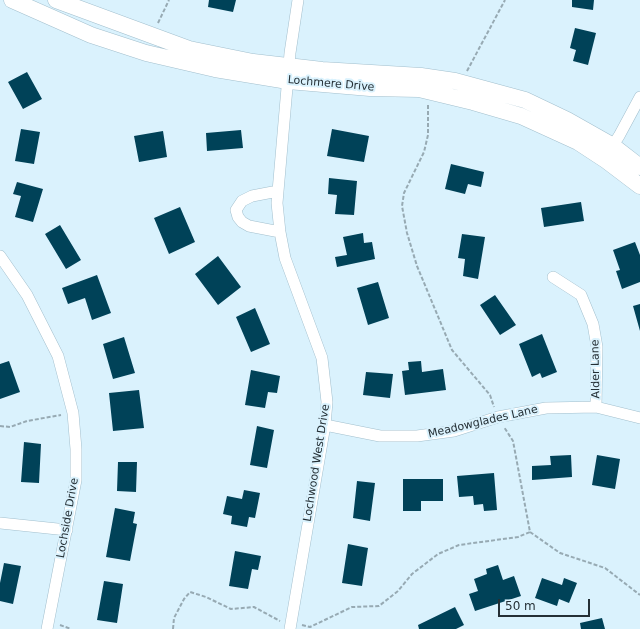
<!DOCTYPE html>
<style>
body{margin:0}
#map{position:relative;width:640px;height:629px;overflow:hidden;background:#daf2fd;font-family:"DejaVu Sans",sans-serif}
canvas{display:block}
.scale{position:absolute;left:498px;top:599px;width:92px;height:18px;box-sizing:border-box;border:2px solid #242f35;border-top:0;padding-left:5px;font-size:12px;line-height:14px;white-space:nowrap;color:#242f35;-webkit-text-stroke:3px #daf2fd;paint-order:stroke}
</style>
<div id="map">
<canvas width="640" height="629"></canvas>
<div class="scale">50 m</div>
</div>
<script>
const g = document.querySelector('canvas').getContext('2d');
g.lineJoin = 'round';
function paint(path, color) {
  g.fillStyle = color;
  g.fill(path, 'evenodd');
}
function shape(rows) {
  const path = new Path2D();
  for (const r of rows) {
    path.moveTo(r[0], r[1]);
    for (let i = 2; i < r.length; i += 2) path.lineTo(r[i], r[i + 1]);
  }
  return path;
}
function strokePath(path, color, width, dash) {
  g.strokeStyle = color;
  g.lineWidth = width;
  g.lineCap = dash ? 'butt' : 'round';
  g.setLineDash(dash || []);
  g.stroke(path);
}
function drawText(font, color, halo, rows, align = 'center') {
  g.font = font + ' "DejaVu Sans",sans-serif';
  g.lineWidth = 4;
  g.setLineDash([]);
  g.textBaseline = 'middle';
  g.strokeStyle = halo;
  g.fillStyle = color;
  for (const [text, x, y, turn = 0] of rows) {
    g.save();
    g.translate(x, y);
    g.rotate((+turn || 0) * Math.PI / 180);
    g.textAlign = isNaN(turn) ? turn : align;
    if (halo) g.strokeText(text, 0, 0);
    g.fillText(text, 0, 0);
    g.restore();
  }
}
const building = shape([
 [209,0,236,0,233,12,208,7],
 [572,0,594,0,593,10,572,7],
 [575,28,596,33,588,65,573,61,576,50,570,48],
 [27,72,42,99,23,109,8,82],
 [21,129,40,132,34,164,15,161],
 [332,129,369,136,364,162,327,156],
 [241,130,243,148,207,151,206,133],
 [163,131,167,157,139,162,134,136],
 [451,164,484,172,481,187,468,184,465,194,445,189],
 [329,178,357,181,354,215,335,214,337,195,328,194],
 [17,182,43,189,33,222,15,217,21,196,13,194],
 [581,202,584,221,544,227,541,208],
 [180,207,195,242,169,254,154,218],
 [60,225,81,260,66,269,45,234],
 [363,233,364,243,372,242,375,259,337,267,335,257,347,255,343,237],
 [462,234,485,237,478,279,463,276,465,259,458,258],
 [635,242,640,255,640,282,622,289,616,271,620,270,613,250],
 [218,256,241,287,218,305,195,274],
 [97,275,111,313,92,320,85,298,68,304,62,288],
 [378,282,389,318,368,325,357,288],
 [495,295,516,325,500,335,480,305],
 [640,304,640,331,633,306],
 [255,308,270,344,251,352,236,317],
 [542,334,557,372,542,378,540,373,532,377,519,344],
 [124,337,135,373,113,379,103,344],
 [9,361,20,392,0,399,0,364],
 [421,361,422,372,443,369,446,390,405,395,402,371,409,370,408,362],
 [251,370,280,376,277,393,268,392,265,408,245,405],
 [366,372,393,374,390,398,363,395],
 [139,390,144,428,113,431,109,393],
 [257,426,274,430,267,468,250,465],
 [24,442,41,444,39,483,21,482],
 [571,455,572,477,532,480,532,466,551,465,550,456],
 [597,455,620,459,615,489,592,485],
 [118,462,137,462,136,492,117,491],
 [494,473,497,510,484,511,483,504,474,505,473,496,459,497,457,476],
 [403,479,443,479,443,501,421,501,421,511,403,511],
 [357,481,375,483,370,521,353,518],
 [244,490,260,493,255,518,249,517,247,527,231,524,232,516,223,514,227,496,242,499],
 [115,508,135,512,133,523,137,524,130,561,106,557],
 [348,544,368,548,362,586,342,583],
 [235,551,261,556,258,570,252,569,248,589,229,586],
 [4,563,21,566,13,604,0,601,0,583],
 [498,565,503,580,514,576,521,596,475,611,469,594,478,591,474,579,487,574,486,569],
 [542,578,562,585,564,578,577,583,569,603,559,599,557,606,535,598],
 [104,581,123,584,117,623,97,620],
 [455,607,464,625,456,629,419,629,418,625],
 [602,618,605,629,581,629,580,623]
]);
const path = shape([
 [158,23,169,0],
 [467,71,505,0],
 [428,105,428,135,424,152,404,193,402,206,407,233,417,266,452,350,490,395,494,407],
 [0,426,10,427,27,421,61,415],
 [530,532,560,553,605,568,640,595],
 [60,625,71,629],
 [302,625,310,627,352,607,379,606,398,591,412,574,438,554,459,545,518,537,530,532,513,441,504,427],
 [173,629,174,618,184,599,190,592,206,597,231,609,254,607,280,621]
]);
const street = shape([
 [609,151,619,136,640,97],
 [278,191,252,196,242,201,236,210,238,217,242,222,249,226,280,232],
 [0,256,27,295,58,356,73,413,76,449,76,480,47,629],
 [553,277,581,295,593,324,597,347,596,407],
 [325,425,380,436,417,436,454,431,498,417,546,408,596,407,640,418],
 [0,523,67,530],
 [290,629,325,425,327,402,322,358,285,258,280,232,277,203,290,53,298,0]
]);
const secondary = shape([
 [12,0,91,35,146,53,215,69,288,81,370,88,419,89,473,102,521,116,578,142,607,161,640,186],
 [56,0,189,49,253,62,322,70,421,76,455,81,525,100,567,120,613,146,640,167]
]);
const streetNames = [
 ["Lochmere Drive",331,84,5],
 ["Alder Lane",596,369,-91],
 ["Meadowglades Lane",483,422,-13],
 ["Lochwood West Drive",317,463,-81],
 ["Lochside Drive",68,518,-80]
];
paint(building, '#004258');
strokePath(street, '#a2bfcd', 12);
strokePath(secondary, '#a2bfcd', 17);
strokePath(path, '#97aab3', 2, [4, 2]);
strokePath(street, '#fff', 11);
strokePath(secondary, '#fff', 16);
drawText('11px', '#242f35', '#daf2fd', streetNames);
</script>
